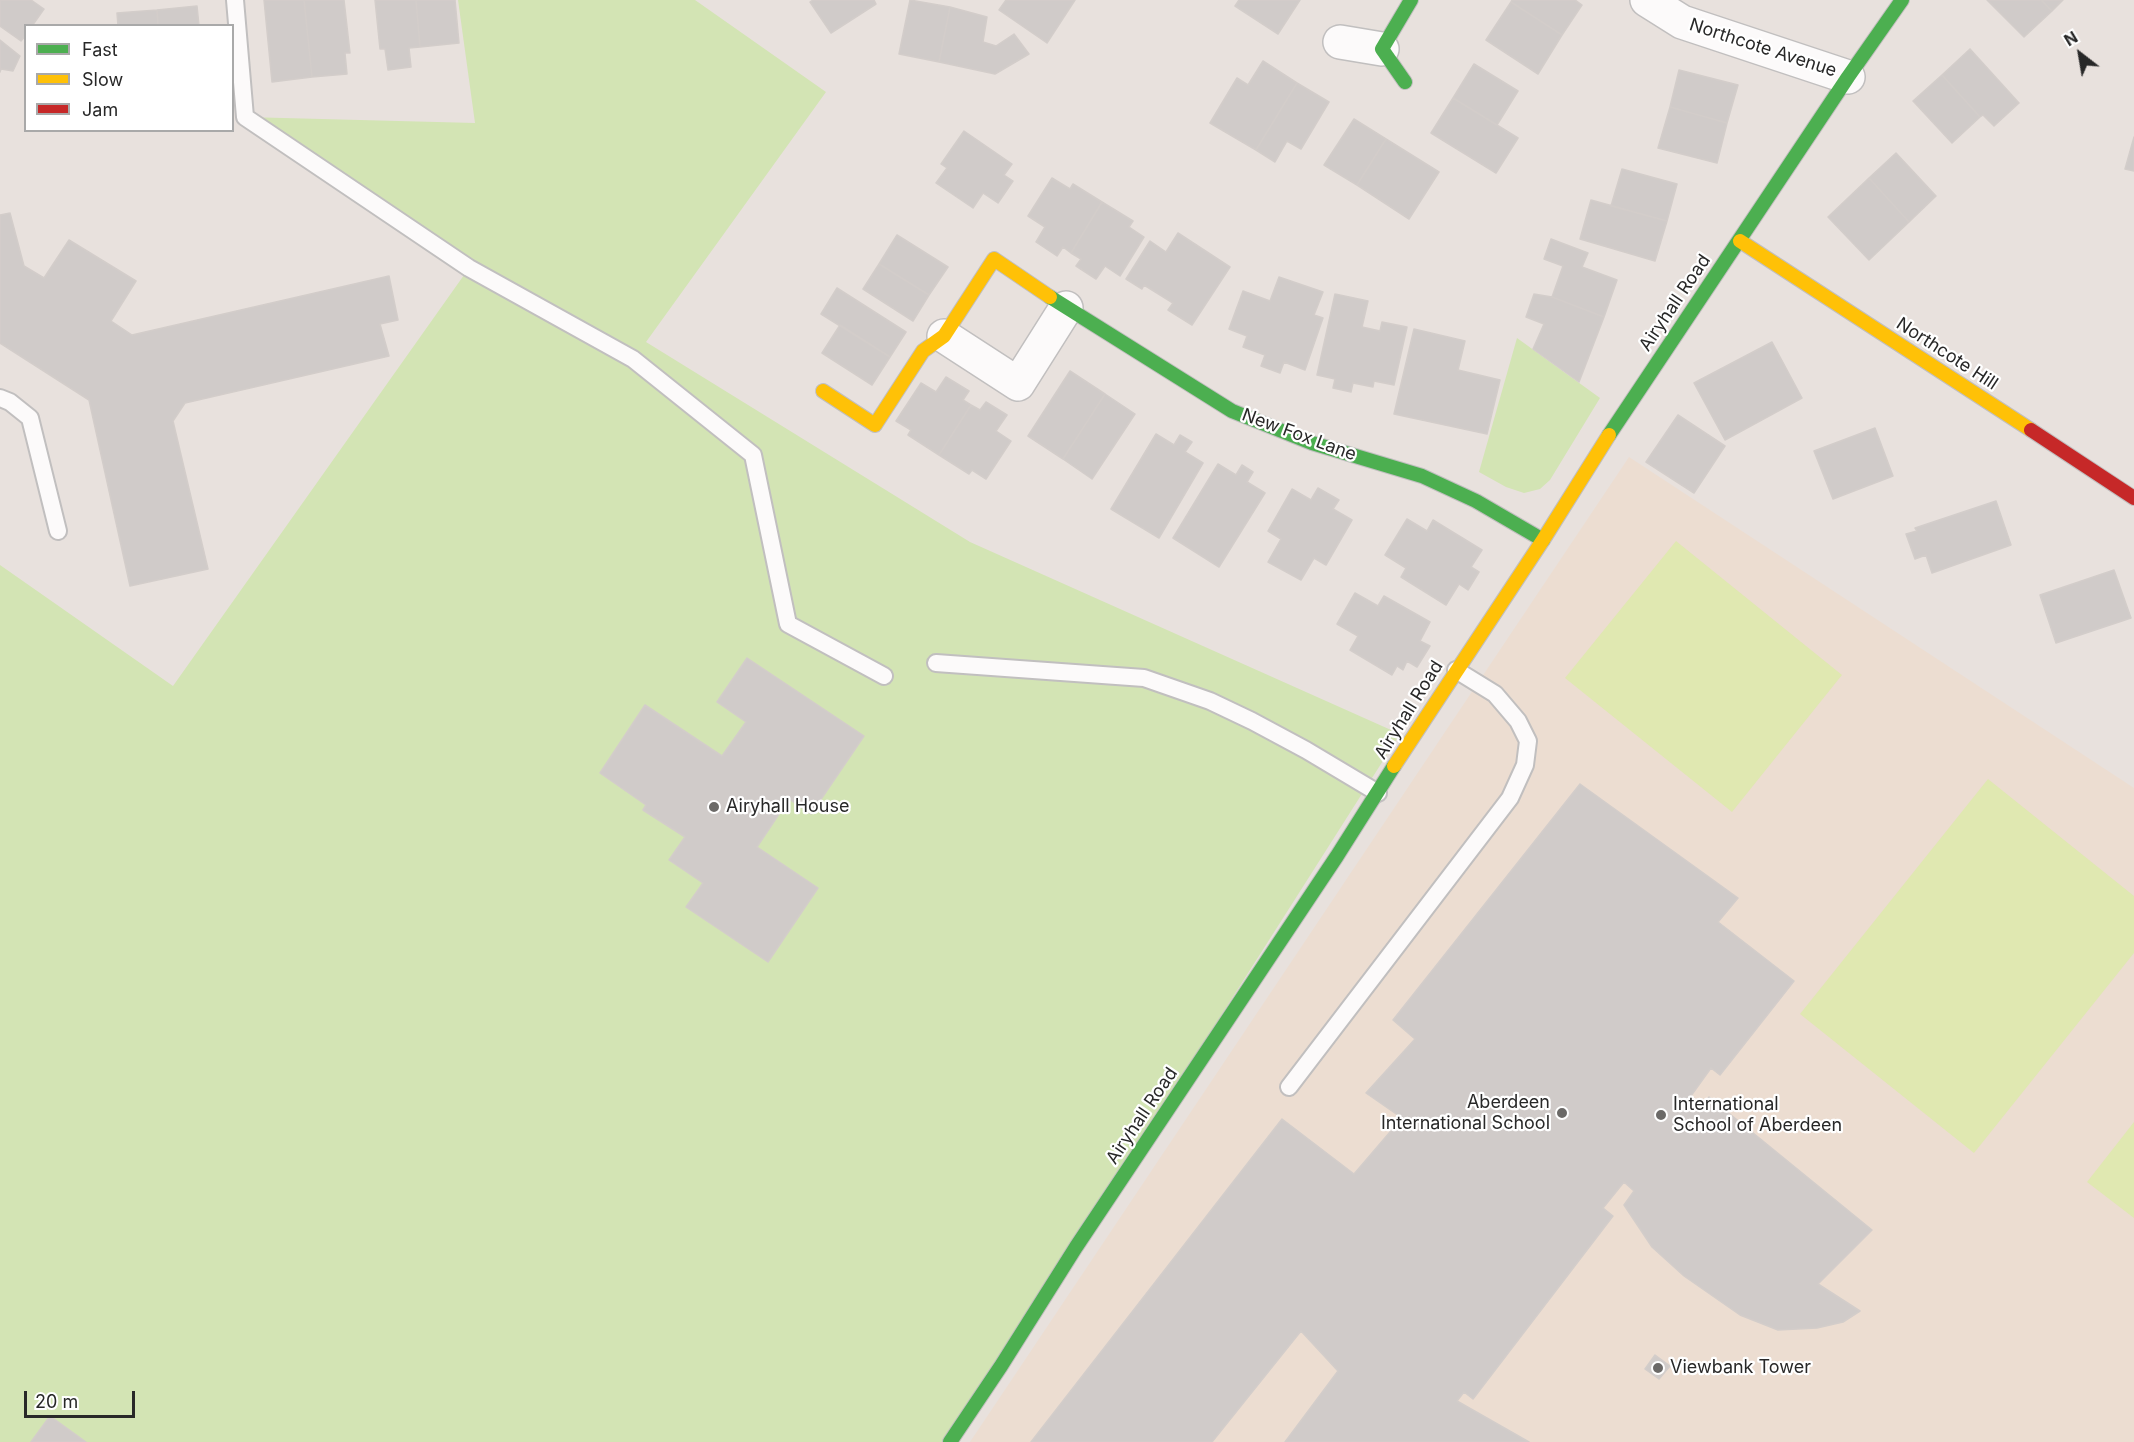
<!DOCTYPE html>
<style>
body{margin:0}
#map{position:relative;width:2134px;height:1442px;overflow:hidden;background:#e8e1dd;font-family:Inter,sans-serif}
canvas{display:block}
.legend{position:absolute;left:24px;top:24px;width:210px;height:108px;box-sizing:border-box;background:#fff;border:2px solid #a9a9a9;margin:0;padding:8px 10px;list-style:none;font-size:18px;color:#282828}
.legend li{display:flex;align-items:center;gap:12px;height:30px}
.legend b{width:30px;border:2px solid #a9a9a9}
.north{position:absolute;left:2050px;top:24px;width:60px;height:60px;-webkit-text-stroke:4px #fff;paint-order:stroke;rotate:329deg;font-size:16px;font-weight:700;line-height:24px;text-align:center;color:#282828}
.north::after{content:'';display:block;margin:auto;width:21px;height:27px;background:#282828;clip-path:polygon(50% 0,100% 100%,50% 72%,0 100%)}
.scale{position:absolute;left:24px;top:1391px;width:111px;height:27px;box-sizing:border-box;border:3px solid #282828;border-top:0;padding-left:8px;font-size:18px;line-height:21px;white-space:nowrap;color:#282828;-webkit-text-stroke:4px #fff;paint-order:stroke}
</style>
<div id="map">
<canvas width="2134" height="1442"></canvas>
<ul class="legend">
<li><b style="height:8px;background:#4caf50"></b>Fast</li>
<li><b style="height:8px;background:#ffc107"></b>Slow</li>
<li><b style="height:8px;background:#c62828"></b>Jam</li>
</ul>
<div class="north">N</div>
<div class="scale">20 m</div>
</div>
<script>
const g = document.querySelector('canvas').getContext('2d');
g.lineJoin = 'round';
function paint(path, color) {
  g.fillStyle = color;
  g.fill(path, 'evenodd');
}
function shape(rows) {
  const path = new Path2D();
  for (const r of rows) {
    path.moveTo(r[0], r[1]);
    for (let i = 2; i < r.length; i += 2) path.lineTo(r[i], r[i + 1]);
  }
  return path;
}
function strokePath(path, color, width, dash) {
  g.strokeStyle = color;
  g.lineWidth = width;
  g.lineCap = dash ? 'butt' : 'round';
  g.setLineDash(dash || []);
  g.stroke(path);
}
function drawText(font, color, halo, rows, align = 'center') {
  g.font = font + ' Inter,sans-serif';
  g.lineWidth = 4.5;
  g.setLineDash([]);
  g.textBaseline = 'middle';
  g.strokeStyle = halo;
  g.fillStyle = color;
  for (const [text, x, y, turn = 0] of rows) {
    g.save();
    g.translate(x, y);
    g.rotate((+turn || 0) * Math.PI / 180);
    g.textAlign = isNaN(turn) ? turn : align;
    if (halo) g.strokeText(text, 0, 0);
    g.fillText(text, 0, 0);
    g.restore();
  }
}
const education = shape([
 [1629,457,2134,788,2134,1442,970,1442]
]);
const green = shape([
 [458,0,695,0,826,92,646,342,970,542,1400,734,950,1442,0,1442,0,565,173,686,469,268,245,117,475,123],
 [1517,338,1600,398,1550,480,1540,489,1524,493,1506,487,1479,472]
]);
const pitch = shape([
 [1676,541,1842,675,1732,812,1565,678],
 [1988,779,2134,896,2134,953,1974,1153,1800,1014],
 [2134,1122,2134,1218,2087,1182]
]);
const building = shape([
 [0,0,31,0,44,9,32,26,26,26,26,35,21,41,0,26,0,0],
 [264,0,304,0,312,77,272,82,264,0],
 [304,0,344,0,350,53,345,53,347,74,312,77,304,0],
 [375,0,416,0,420,47,409,48,411,67,388,70,385,49,380,49,375,0],
 [416,0,455,0,459,43,420,47,416,0],
 [813,0,874,0,876,4,831,33,810,2,813,0],
 [910,0,950,7,939,62,899,54,910,0],
 [1006,0,1075,0,1047,43,999,10,1006,0],
 [1239,0,1300,0,1278,34,1235,6,1239,0],
 [1512,0,1575,0,1582,5,1562,35,1511,2,1512,0],
 [1987,0,2041,0,2052,11,2024,37,1987,0],
 [2041,0,2063,0,2052,11,2041,0],
 [1511,2,1562,35,1538,74,1486,40,1511,2],
 [197,6,199,26,158,26,157,10,197,6],
 [950,7,987,17,983,42,996,46,1014,34,1029,54,995,74,939,62,950,7],
 [157,10,158,26,118,26,117,13,157,10],
 [0,40,20,56,13,71,1,69,0,72,0,40],
 [1970,49,2019,103,1994,126,1983,115,1980,117,1942,75,1970,49],
 [1263,61,1297,83,1256,150,1210,123,1237,78,1248,85,1263,61],
 [1474,64,1518,91,1497,125,1453,98,1474,64],
 [1679,70,1738,85,1727,123,1670,107,1679,70],
 [1942,75,1980,117,1952,143,1913,101,1942,75],
 [1297,83,1329,102,1301,149,1287,141,1275,162,1256,150,1297,83],
 [1453,98,1518,138,1496,173,1431,133,1453,98],
 [1670,107,1727,123,1717,163,1658,148,1670,107],
 [1354,119,1386,139,1357,185,1324,165,1354,119],
 [964,131,1012,164,1004,175,1013,181,998,203,983,193,973,208,936,183,947,168,941,164,964,131],
 [2134,137,2134,171,2125,169,2134,137],
 [1386,139,1439,172,1409,219,1357,185,1386,139],
 [1896,153,1936,196,1909,222,1869,178,1896,153],
 [1622,169,1677,184,1667,221,1611,206,1622,169],
 [1052,178,1070,189,1073,184,1102,202,1071,253,1063,247,1057,256,1036,242,1045,227,1028,216,1052,178],
 [1869,178,1909,222,1869,260,1828,217,1869,178],
 [1591,200,1667,221,1655,261,1580,239,1591,200],
 [1102,202,1133,221,1129,227,1144,237,1120,276,1105,266,1096,279,1076,266,1081,259,1071,253,1102,202],
 [10,213,24,266,44,278,69,240,136,281,111,321,132,335,389,276,398,320,380,324,389,356,185,403,173,421,208,569,130,586,89,400,0,343,0,215,10,213],
 [1178,233,1230,267,1192,325,1168,310,1173,303,1144,285,1142,289,1126,279,1150,241,1166,252,1178,233],
 [897,235,948,267,929,295,879,264,897,235],
 [1551,239,1588,253,1582,267,1617,280,1604,317,1552,297,1563,266,1544,259,1551,239],
 [879,264,929,295,913,321,863,289,879,264],
 [1279,277,1323,292,1314,315,1323,318,1305,370,1284,362,1280,373,1261,366,1265,355,1243,347,1247,336,1229,329,1243,291,1270,301,1279,277],
 [837,288,906,332,890,357,821,314,837,288],
 [1335,294,1368,301,1362,327,1380,331,1382,322,1407,327,1394,385,1374,381,1373,387,1353,383,1351,392,1333,388,1335,379,1317,375,1335,294],
 [1534,294,1552,297,1604,317,1579,382,1533,349,1544,324,1526,317,1534,294],
 [840,325,890,357,872,385,822,353,840,325],
 [1414,329,1465,341,1458,370,1500,380,1487,434,1394,414,1414,329],
 [1772,342,1802,398,1725,440,1694,383,1772,342],
 [1070,371,1105,394,1063,459,1028,436,1070,371],
 [946,377,969,391,963,400,971,405,939,455,908,435,911,430,896,421,921,383,936,392,946,377],
 [1105,394,1135,414,1092,479,1063,459,1105,394],
 [986,402,1007,415,996,431,1011,441,986,479,972,470,969,474,939,455,971,405,980,410,986,402],
 [1678,415,1725,446,1694,493,1646,462,1678,415],
 [1875,428,1893,476,1833,499,1814,451,1875,428],
 [1156,434,1174,445,1180,435,1192,442,1185,452,1203,463,1159,538,1111,509,1156,434],
 [1218,464,1236,475,1242,465,1253,472,1247,482,1265,493,1219,567,1173,538,1218,464],
 [1318,488,1339,500,1333,509,1352,520,1326,565,1314,558,1301,580,1268,562,1281,539,1268,531,1292,489,1311,500,1318,488],
 [1996,501,2011,545,1932,573,1926,555,1915,559,1906,534,1917,531,1915,528,1996,501],
 [1407,519,1427,531,1433,520,1482,550,1471,567,1479,572,1468,590,1459,584,1446,605,1401,577,1406,568,1385,555,1407,519],
 [2114,570,2131,618,2056,643,2040,595,2114,570],
 [1355,593,1378,606,1384,596,1430,622,1420,641,1430,646,1417,667,1407,661,1403,670,1397,666,1392,675,1350,650,1358,636,1337,624,1355,593],
 [747,658,864,736,811,814,789,799,757,847,818,888,768,962,686,907,703,883,669,860,685,837,643,810,646,805,600,773,645,705,722,756,746,722,717,702,747,658],
 [1580,784,1738,898,1718,922,1794,981,1720,1075,1711,1068,1688,1100,1698,1109,1709,1097,1872,1230,1818,1284,1860,1311,1843,1322,1817,1328,1778,1330,1740,1315,1684,1276,1652,1247,1624,1205,1634,1191,1624,1182,1603,1208,1613,1216,1473,1399,1464,1392,1457,1401,1529,1442,1285,1442,1338,1371,1301,1331,1212,1442,1031,1442,1282,1119,1354,1174,1402,1118,1366,1093,1415,1039,1393,1020,1580,784],
 [1655,1355,1670,1366,1659,1379,1645,1369,1655,1355],
 [50,1416,86,1442,31,1442,50,1416]
]);
const lane = shape([
 [235,0,245,117,469,268,633,359,753,455,788,624,884,676],
 [0,398,10,402,30,418,58,531],
 [936,663,1144,678,1210,701,1252,721,1306,750,1378,793],
 [1289,1087,1510,798,1525,765,1528,741,1518,721,1495,694,1456,670]
]);
const street = shape([
 [1647,0,1682,22,1848,77],
 [1340,42,1382,49],
 [944,336,1018,384,1066,308]
]);
const fast = shape([
 [1405,82,1382,49,1411,0],
 [1050,297,1232,411,1312,443,1422,476,1476,501,1543,540],
 [1609,435,1848,77,1902,0],
 [950,1442,1001,1366,1076,1247,1337,856,1394,766]
]);
const slow = shape([
 [1740,241,2031,430],
 [823,391,875,425,923,351,944,336,994,259,1050,297],
 [1394,766,1543,540,1609,435]
]);
const jam = shape([
 [2031,430,2134,498]
]);
const markers = [
 [714,807,6,"#6b6967"],
 [1562,1113,6,"#6b6967"],
 [1661,1115,6,"#6b6967"],
 [1658,1368,6,"#6b6967"]
];
const streetNames = [
 ["Northcote Avenue",1763,48,18],
 ["Airyhall Road",1675,303,-56],
 ["Northcote Hill",1947,354,33],
 ["New Fox Lane",1299,435,20],
 ["Airyhall Road",1409,710,-58],
 ["Airyhall Road",1142,1116,-56]
];
const poiNames = [
 ["Airyhall House",726,807],
 ["Aberdeen",1550,1103,"right"],
 ["International School",1550,1124,"right"],
 ["International",1673,1105],
 ["School of Aberdeen",1673,1126],
 ["Viewbank Tower",1670,1368]
];
paint(education, '#ecddd1');
paint(green, '#d3e4b4');
paint(pitch, '#e0e8b1');
paint(building, '#d0cbc9');
strokePath(building, '#d3cdca', 1.5);
strokePath(lane, '#c1bfbf', 20);
strokePath(street, '#c1bfbf', 36);
strokePath(fast, '#c1bfbf', 16);
strokePath(slow, '#c1bfbf', 16);
strokePath(jam, '#c1bfbf', 16);
strokePath(lane, '#fcfafa', 16);
strokePath(street, '#fcfafa', 33);
strokePath(fast, '#4caf50', 14);
strokePath(slow, '#ffc107', 14);
strokePath(jam, '#c62828', 14);
for (const [x, y, r, color] of markers) {
  const dot = new Path2D();
  dot.arc(x, y, r, 0, 2 * Math.PI);
  g.fillStyle = color;
  g.fill(dot);
  strokePath(dot, '#fff', 2);
}
drawText('18px', '#282828', '#fff', streetNames);
drawText('18px', '#282828', '#fff', poiNames, 'left');
</script>
